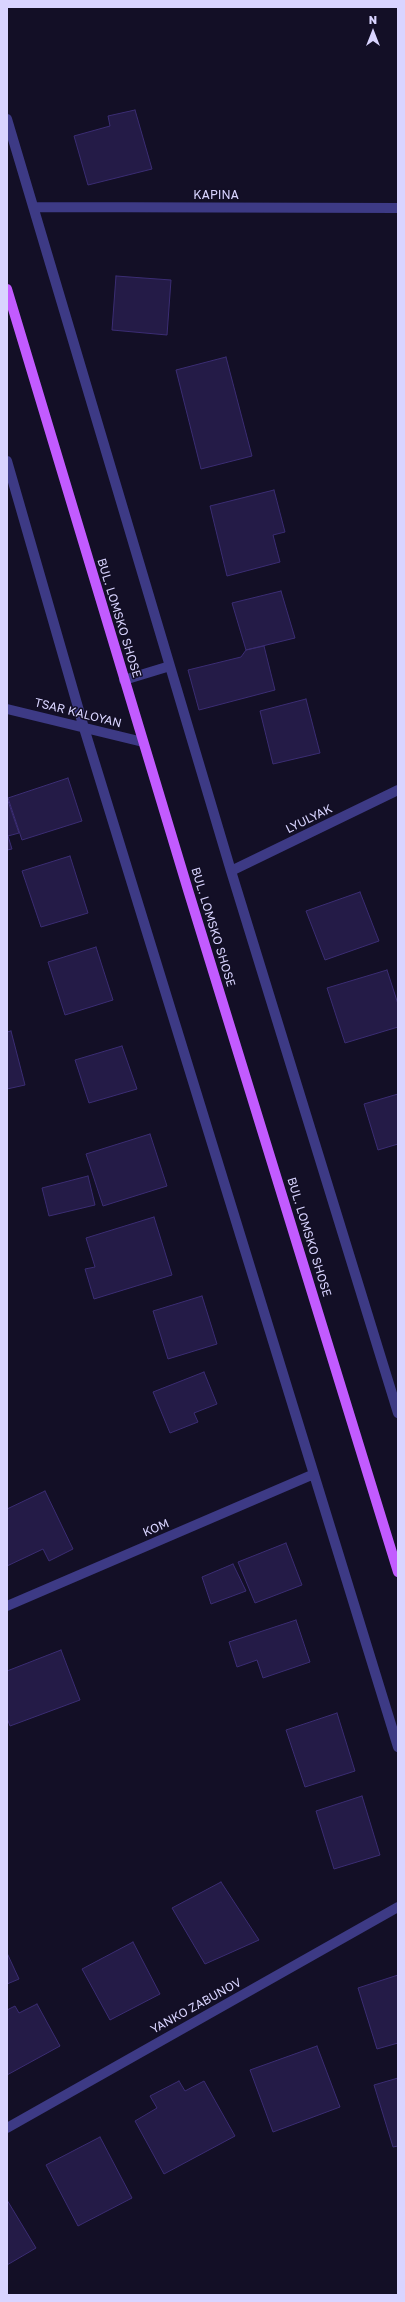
<!DOCTYPE html>
<style>
body{margin:0}
#map{position:relative;width:405px;height:2302px;overflow:hidden;background:#130f26;font-family:"Golos Text",sans-serif}
canvas{display:block}
.frame{position:absolute;inset:0;border:8px solid #d9d4ff;pointer-events:none}
.north{position:absolute;left:353px;top:12px;width:40px;height:40px;-webkit-text-stroke:3px #130f26;paint-order:stroke;rotate:0deg;font-size:11px;font-weight:700;line-height:16px;text-align:center;color:#d9d4ff}
.north::after{content:'';display:block;margin:auto;width:14px;height:18px;background:#d9d4ff;clip-path:polygon(50% 0,100% 100%,50% 72%,0 100%)}
</style>
<div id="map">
<canvas width="405" height="2302"></canvas>
<div class="frame"></div>
<div class="north">N</div>
</div>
<script>
const g = document.querySelector('canvas').getContext('2d');
g.lineJoin = 'round';
function paint(path, color) {
  g.fillStyle = color;
  g.fill(path, 'evenodd');
}
function shape(rows) {
  const path = new Path2D();
  for (const r of rows) {
    path.moveTo(r[0], r[1]);
    for (let i = 2; i < r.length; i += 2) path.lineTo(r[i], r[i + 1]);
  }
  return path;
}
function strokePath(path, color, width, dash) {
  g.strokeStyle = color;
  g.lineWidth = width;
  g.lineCap = dash ? 'butt' : 'round';
  g.setLineDash(dash || []);
  g.stroke(path);
}
function drawText(font, color, halo, rows, align = 'center') {
  g.font = font + ' "Golos Text",sans-serif';
  g.lineWidth = 3;
  g.setLineDash([]);
  g.textBaseline = 'middle';
  g.strokeStyle = halo;
  g.fillStyle = color;
  for (const [text, x, y, turn = 0] of rows) {
    g.save();
    g.translate(x, y);
    g.rotate((+turn || 0) * Math.PI / 180);
    g.textAlign = isNaN(turn) ? turn : align;
    if (halo) g.strokeText(text, 0, 0);
    g.fillText(text, 0, 0);
    g.restore();
  }
}
const building = shape([
 [135,110,152,169,88,185,74,136,110,126,108,116,135,110],
 [116,276,171,280,167,335,112,330,116,276],
 [226,357,252,456,201,469,176,370,226,357],
 [274,490,285,532,273,535,280,562,227,576,210,506,274,490],
 [281,591,295,638,246,650,232,603,281,591],
 [264,646,275,690,199,710,188,670,241,657,246,650,264,646],
 [306,699,320,753,273,764,260,711,306,699],
 [68,778,82,821,22,840,8,798,68,778],
 [7,798,19,833,8,836,12,849,7,850,7,798],
 [70,856,88,913,41,927,22,871,70,856],
 [360,892,379,941,325,960,306,911,360,892],
 [96,947,113,1000,65,1015,48,962,96,947],
 [387,970,398,1004,398,1027,345,1043,327,988,387,970],
 [11,1031,25,1085,7,1089,7,1032,11,1031],
 [122,1046,137,1089,89,1103,75,1060,122,1046],
 [398,1094,398,1144,378,1150,364,1104,398,1094],
 [150,1134,167,1186,103,1206,86,1154,150,1134],
 [88,1176,95,1205,49,1216,42,1188,88,1176],
 [154,1217,172,1275,94,1299,85,1269,95,1267,86,1238,154,1217],
 [202,1296,217,1344,168,1359,153,1311,202,1296],
 [204,1372,217,1404,194,1413,198,1422,170,1433,153,1392,204,1372],
 [45,1491,73,1549,49,1561,43,1549,7,1566,7,1509,45,1491],
 [286,1543,302,1585,255,1603,238,1562,286,1543],
 [233,1564,246,1591,211,1604,202,1577,233,1564],
 [296,1620,310,1662,263,1678,257,1660,237,1667,229,1642,296,1620],
 [61,1650,80,1700,10,1726,7,1718,7,1671,61,1650],
 [337,1713,355,1771,305,1787,286,1730,337,1713],
 [362,1796,380,1855,334,1869,316,1811,362,1796],
 [221,1882,259,1940,205,1964,172,1908,221,1882],
 [133,1942,160,1994,110,2020,82,1969,133,1942],
 [7,1953,19,1979,7,1984,7,1953],
 [398,1975,398,2043,377,2049,358,1988,398,1975],
 [37,2004,60,2046,7,2075,7,2010,15,2006,19,2013,37,2004],
 [317,2046,340,2107,273,2132,250,2070,317,2046],
 [398,2078,398,2146,393,2147,374,2085,398,2078],
 [179,2081,185,2091,204,2081,235,2136,164,2174,135,2121,157,2108,150,2096,179,2081],
 [100,2137,132,2198,78,2226,46,2165,100,2137],
 [7,2200,36,2248,7,2265,7,2200]
]);
const minor = shape([
 [7,119,231,871,398,1413],
 [34,207,398,208],
 [7,461,84,728,398,1747],
 [124,680,170,666],
 [7,709,143,742],
 [231,871,398,790],
 [7,1606,314,1474],
 [7,2128,398,1907]
]);
const major = shape([
 [7,289,188,890,398,1572]
]);
const streetNames = [
 ["KAPINA",216,195],
 ["BUL. LOMSKO SHOSE",119,618,73],
 ["TSAR KALOYAN",78,713,14],
 ["LYULYAK",309,819,-26],
 ["BUL. LOMSKO SHOSE",213,927,73],
 ["BUL. LOMSKO SHOSE",309,1237,73],
 ["KOM",156,1528,-23],
 ["YANKO ZABUNOV",196,2006,-29]
];
paint(building, '#241b47');
strokePath(building, '#3b2d73', 1);
strokePath(minor, '#3d3a85', 10);
strokePath(major, '#c25bff', 10);
drawText('12px', '#d9d4ff', '#130f26', streetNames);
</script>
